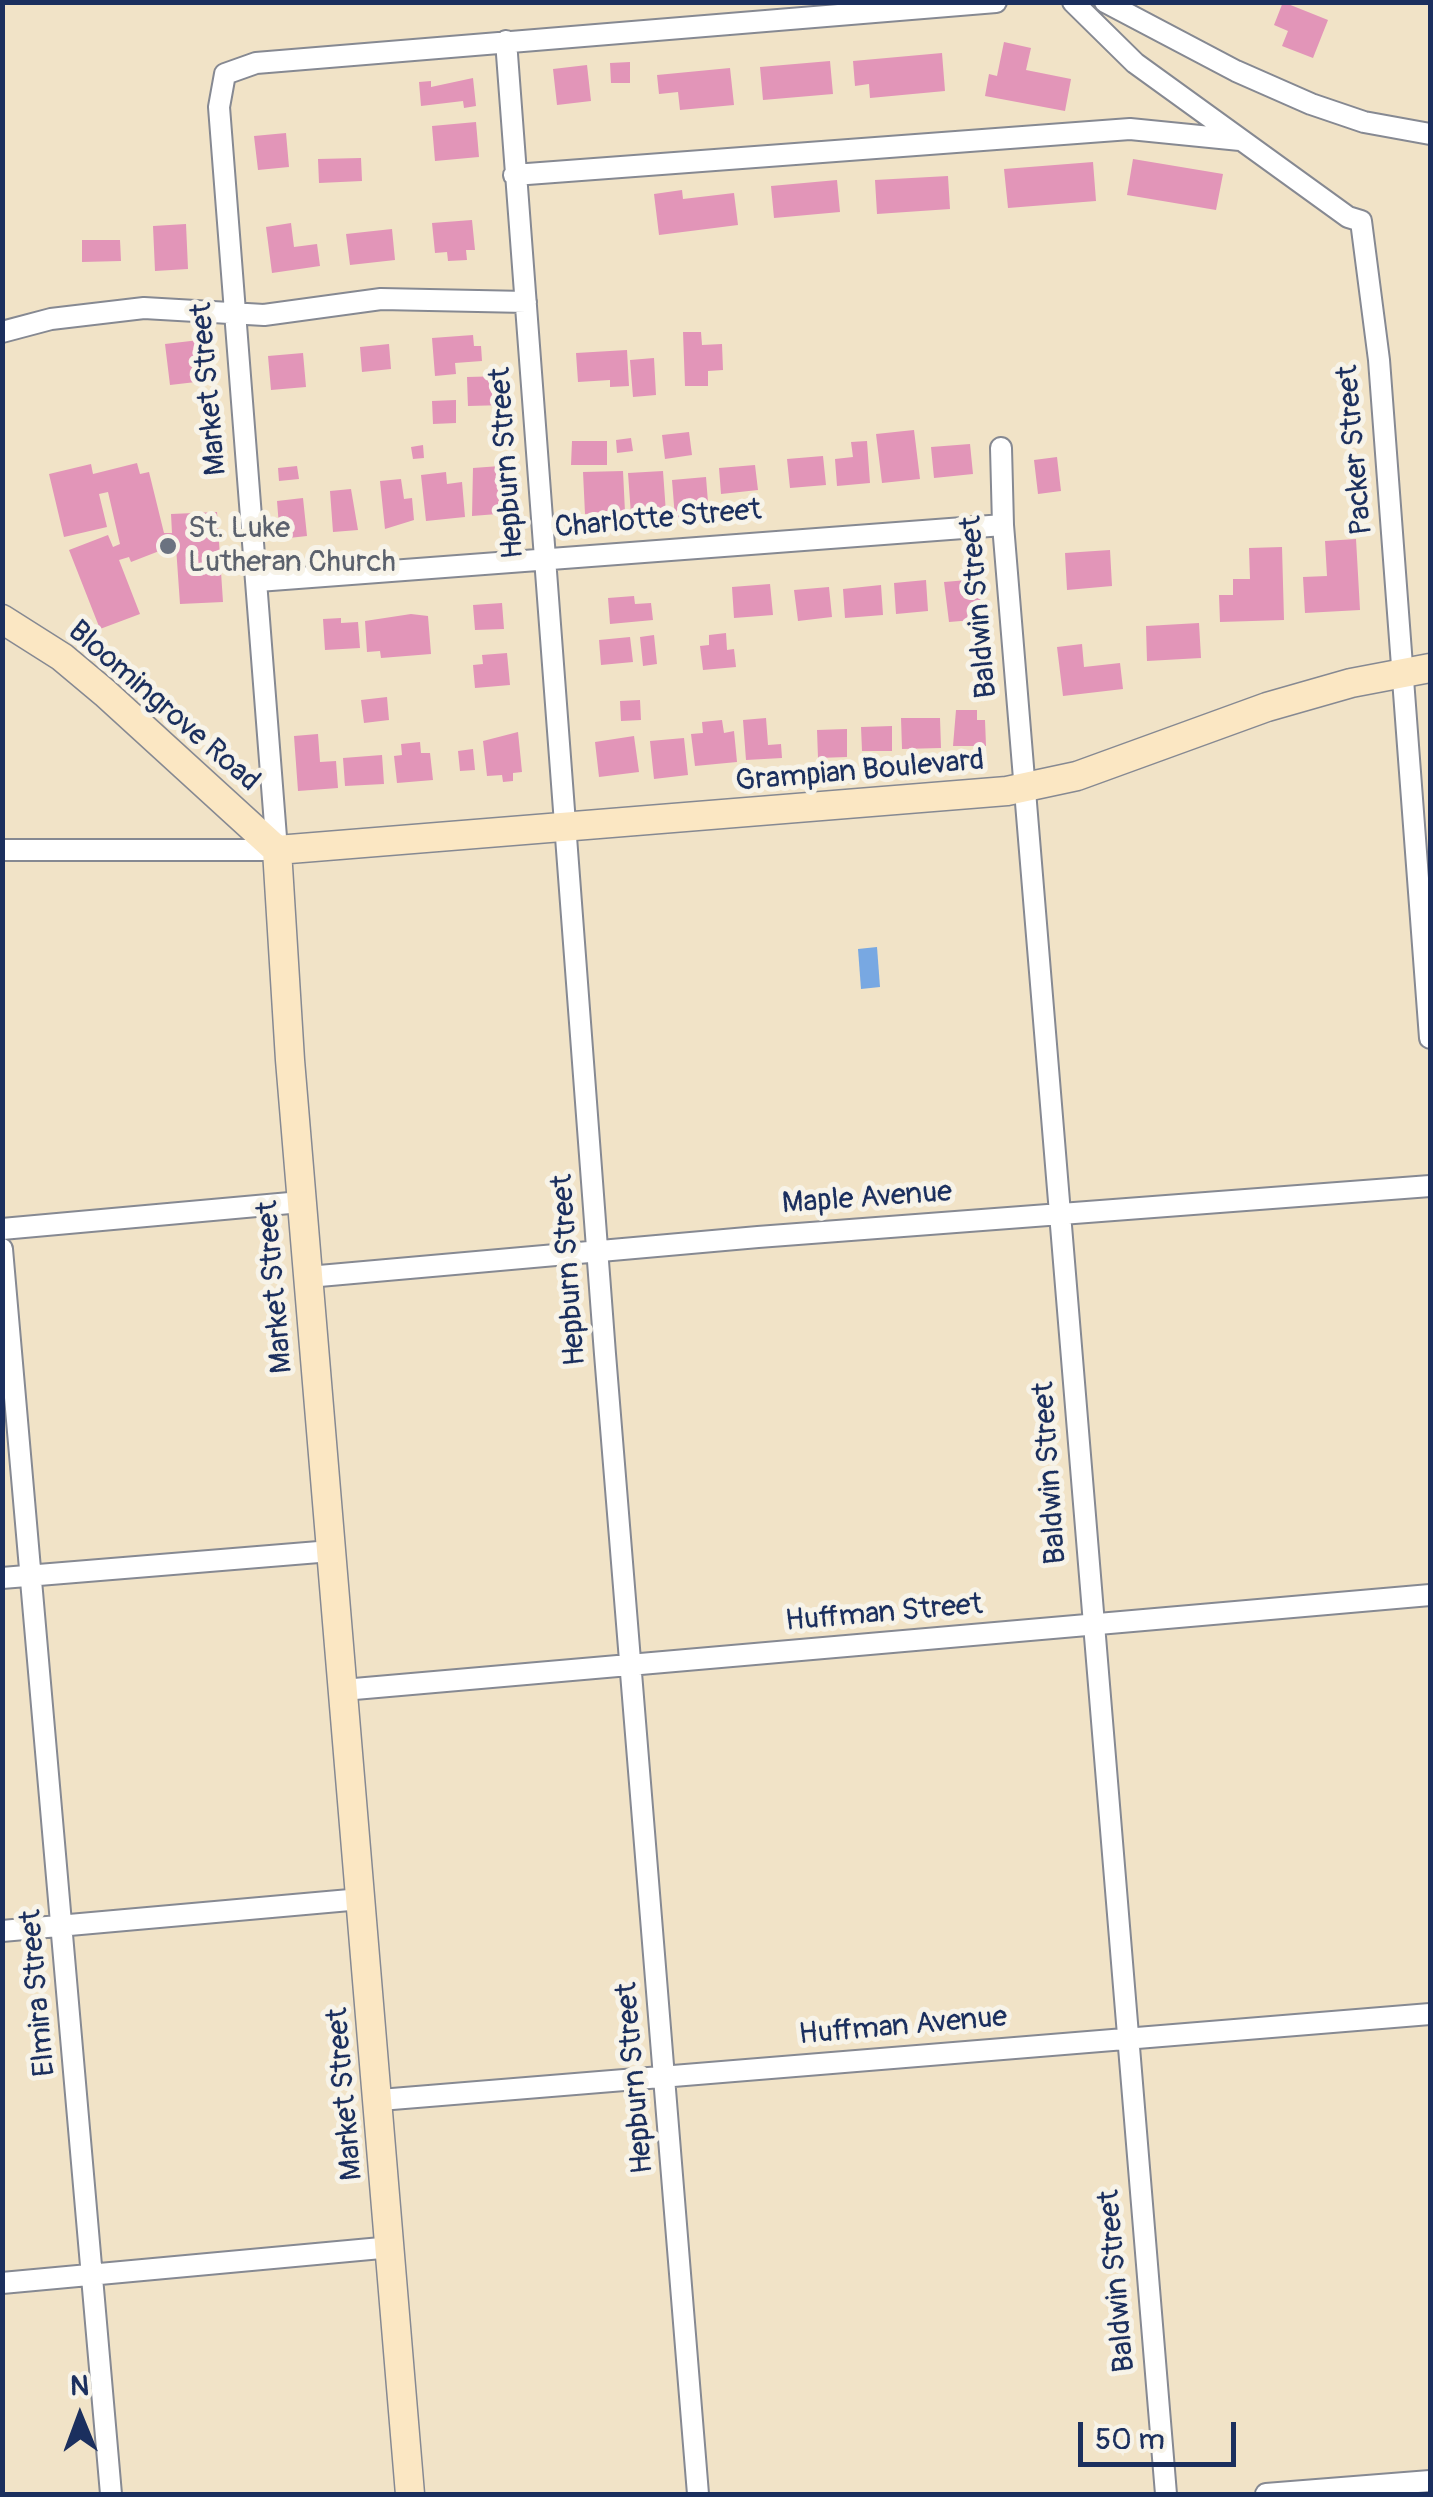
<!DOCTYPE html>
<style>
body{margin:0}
#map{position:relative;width:1433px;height:2497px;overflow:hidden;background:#f1e3c7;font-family:Pangolin,sans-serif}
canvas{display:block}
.frame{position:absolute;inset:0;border:5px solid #1b2f5e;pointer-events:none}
.north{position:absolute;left:30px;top:2367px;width:100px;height:100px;-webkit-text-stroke:8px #f7f3e8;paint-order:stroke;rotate:359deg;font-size:28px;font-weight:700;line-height:40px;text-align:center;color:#1b2f5e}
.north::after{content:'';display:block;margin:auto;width:35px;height:45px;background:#1b2f5e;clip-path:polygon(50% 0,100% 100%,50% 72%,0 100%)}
.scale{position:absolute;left:1078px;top:2422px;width:158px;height:45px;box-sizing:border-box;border:5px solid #1b2f5e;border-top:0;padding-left:12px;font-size:30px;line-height:35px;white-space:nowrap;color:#1b2f5e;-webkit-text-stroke:8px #f7f3e8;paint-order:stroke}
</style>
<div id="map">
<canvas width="1433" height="2497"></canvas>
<div class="frame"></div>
<div class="north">N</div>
<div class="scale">50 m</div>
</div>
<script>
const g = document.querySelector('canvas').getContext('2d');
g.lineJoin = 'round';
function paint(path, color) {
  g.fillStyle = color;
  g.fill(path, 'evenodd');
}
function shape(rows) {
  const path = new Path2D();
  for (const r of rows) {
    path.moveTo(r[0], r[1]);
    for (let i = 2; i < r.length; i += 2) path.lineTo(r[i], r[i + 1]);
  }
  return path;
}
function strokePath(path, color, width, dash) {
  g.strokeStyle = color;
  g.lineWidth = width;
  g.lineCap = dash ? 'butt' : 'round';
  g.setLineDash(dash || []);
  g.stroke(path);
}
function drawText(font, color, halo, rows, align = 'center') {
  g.font = font + ' Pangolin,sans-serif';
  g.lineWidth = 10;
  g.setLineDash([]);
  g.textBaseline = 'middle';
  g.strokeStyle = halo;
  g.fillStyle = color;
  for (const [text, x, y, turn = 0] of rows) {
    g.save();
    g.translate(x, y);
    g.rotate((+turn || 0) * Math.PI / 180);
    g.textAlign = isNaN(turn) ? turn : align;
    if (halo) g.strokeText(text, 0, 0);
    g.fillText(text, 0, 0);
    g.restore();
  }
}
const water = shape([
 [877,947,880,987,861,989,858,949]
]);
const building = shape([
 [1283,2,1328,20,1313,58,1282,46,1288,31,1274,25],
 [1004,42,1031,48,1026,70,1071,79,1065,111,985,96,989,74,997,76],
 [942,53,945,91,870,98,869,84,855,86,853,61],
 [830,61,833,94,763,100,760,67],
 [630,62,630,83,611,83,610,63],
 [587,65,591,101,557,105,553,69],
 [730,68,734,105,680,110,678,92,659,94,657,75],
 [473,78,476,106,464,108,463,101,421,106,419,82,431,81,431,87],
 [476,122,479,157,435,161,432,126],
 [286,133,289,167,258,170,254,136],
 [361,158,362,181,319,183,318,159],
 [1133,159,1223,174,1216,210,1127,195],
 [1093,162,1096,201,1008,208,1004,169],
 [948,176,950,209,877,214,875,180],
 [837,180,840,212,774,218,771,186],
 [682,190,683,199,734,193,738,225,659,235,654,194],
 [472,220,475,250,466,250,467,260,448,261,447,252,435,253,432,223],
 [291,223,294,247,317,244,320,266,272,273,266,227],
 [186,224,188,269,155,271,153,226],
 [392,229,395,260,350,265,346,234],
 [82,240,120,240,121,261,82,262],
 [683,332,701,332,702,345,722,344,723,370,708,371,708,386,685,386],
 [473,335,474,346,481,346,482,361,455,363,456,374,435,376,432,338],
 [208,339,213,380,170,385,165,344],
 [389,344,391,369,362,372,360,347],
 [627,350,629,386,610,387,610,380,578,382,576,353],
 [303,353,306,387,271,390,268,356],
 [654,358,656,395,633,397,630,360],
 [505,376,506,405,468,406,467,377],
 [456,400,456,423,433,424,432,401],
 [914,430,920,479,882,483,876,434],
 [689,432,692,455,665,459,662,435],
 [631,438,633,451,617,453,616,440],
 [572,441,607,441,607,465,571,465],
 [867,441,870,483,837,486,835,459,853,457,851,442],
 [970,444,973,474,934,478,931,447],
 [423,445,424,458,413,459,411,447],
 [823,456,826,485,790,488,787,459],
 [1057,457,1061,491,1038,494,1034,460],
 [137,463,140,474,149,472,164,533,172,533,171,514,217,512,223,602,180,604,176,547,167,548,131,562,129,557,119,560,140,614,100,629,69,550,108,535,113,547,120,544,108,492,99,494,107,527,64,537,49,474,91,464,93,474],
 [755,465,758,490,721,494,719,468],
 [297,466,299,479,279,481,278,468],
 [500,466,501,481,507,480,510,513,472,516,473,468],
 [623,471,625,512,585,514,583,472],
 [663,471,666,513,631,515,628,473],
 [446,472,447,484,462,482,465,517,426,521,421,475],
 [706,477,709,515,675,518,672,480],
 [401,479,404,499,412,498,414,520,385,529,380,481],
 [351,489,358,530,333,532,330,491],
 [303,498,307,536,280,539,277,501],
 [1356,539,1360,610,1305,613,1303,577,1327,576,1325,541],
 [1282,547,1284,620,1220,622,1219,595,1233,595,1233,579,1250,579,1249,548],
 [1110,550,1112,586,1067,590,1065,553],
 [979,579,981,605,971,606,973,620,949,622,944,582],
 [926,580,928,611,896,614,894,583],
 [770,584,773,615,734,618,732,587],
 [881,585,883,615,845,618,843,589],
 [829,587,832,617,798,621,794,590],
 [634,596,635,604,651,603,653,620,610,624,608,598],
 [502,603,504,629,475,630,473,605],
 [411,614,428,616,431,654,381,658,380,651,367,652,365,621],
 [341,618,341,623,358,622,360,648,325,650,323,619],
 [1199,623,1201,658,1147,661,1146,626],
 [726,633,727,650,734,649,736,667,703,670,700,646,709,645,709,635],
 [654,635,657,664,643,666,640,637],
 [630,637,633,662,601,665,599,640],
 [1082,644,1084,667,1120,663,1123,689,1063,696,1057,647],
 [507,653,510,685,475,688,473,665,483,664,482,655],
 [387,697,389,720,364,723,361,700],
 [640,700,641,720,621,721,620,701],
 [956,710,977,710,977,720,985,720,986,746,953,746],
 [766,718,768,745,781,744,782,758,746,760,743,720],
 [901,718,940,718,941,748,902,749],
 [722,720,724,733,734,731,737,762,695,766,691,734,703,733,702,722],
 [892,726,892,751,862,751,861,727],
 [847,729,847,757,818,758,817,730],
 [518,732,522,772,513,773,513,781,503,782,502,775,487,776,483,741],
 [318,734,320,762,336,761,338,788,298,791,294,736],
 [634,736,639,772,599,777,595,742],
 [684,738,688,775,654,779,650,741],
 [420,742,421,753,430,753,433,780,397,783,394,756,402,755,401,744],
 [473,749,475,770,460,771,458,751],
 [382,755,384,784,345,786,343,758]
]);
const street = shape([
 [1073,2,1135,63,1348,217,1361,221,1379,360,1430,1038],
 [1105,2,1236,71,1311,104,1364,122,1430,134],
 [506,41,605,1354,698,2494],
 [514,175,1130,129,1240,140],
 [2,332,51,319,144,308,264,315,381,299,526,302],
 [1001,448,1003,525,1166,2494],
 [258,581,1003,525],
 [2,850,277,850,219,107,225,74,256,63,996,2],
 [2,1229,301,1202],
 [2,1249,111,2494],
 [308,1277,758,1237,1430,1186],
 [2,1578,331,1551],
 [343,1690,1430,1595],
 [2,1931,361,1899],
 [380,2100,1430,2014],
 [2,2283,392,2247],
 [1266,2494,1430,2481]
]);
const secondary = shape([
 [2,619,62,657,105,693,277,850],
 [277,850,290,1060,410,2494],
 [277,850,1007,791,1077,776,1267,707,1351,683,1430,668]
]);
const markers = [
 [168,546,10,"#6b7280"]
];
const streetNames = [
 ["Market Street",210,389,-95],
 ["Packer Street",1356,450,-95],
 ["Hepburn Street",508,463,-94],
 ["Charlotte Street",658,520,-5],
 ["Baldwin Street",980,607,-95],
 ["Bloomingrove Road",163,707,41],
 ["Grampian Boulevard",860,772,-5],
 ["Maple Avenue",867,1199,-4],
 ["Hepburn Street",570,1270,-94],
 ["Market Street",276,1287,-95],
 ["Baldwin Street",1051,1473,-94],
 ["Huffman Street",884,1614,-5],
 ["Elmira Street",39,1993,-95],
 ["Huffman Avenue",903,2027,-5],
 ["Hepburn Street",636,2078,-95],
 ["Market Street",346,2094,-95],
 ["Baldwin Street",1118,2281,-95]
];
const worshipNames = [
 ["St. Luke",188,529],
 ["Lutheran Church",188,563]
];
paint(water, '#78a8e2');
paint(building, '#e295b8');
strokePath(street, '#868992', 24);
strokePath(secondary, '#868992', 31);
strokePath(street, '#fff', 20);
strokePath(secondary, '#fbe7c3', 28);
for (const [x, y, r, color] of markers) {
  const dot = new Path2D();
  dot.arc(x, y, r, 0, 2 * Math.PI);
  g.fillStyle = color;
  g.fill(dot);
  strokePath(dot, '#f7f3e8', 4);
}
drawText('30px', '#1b2f5e', '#f7f3e8', streetNames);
drawText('30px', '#5b616d', '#f7f3e8', worshipNames, 'left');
</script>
